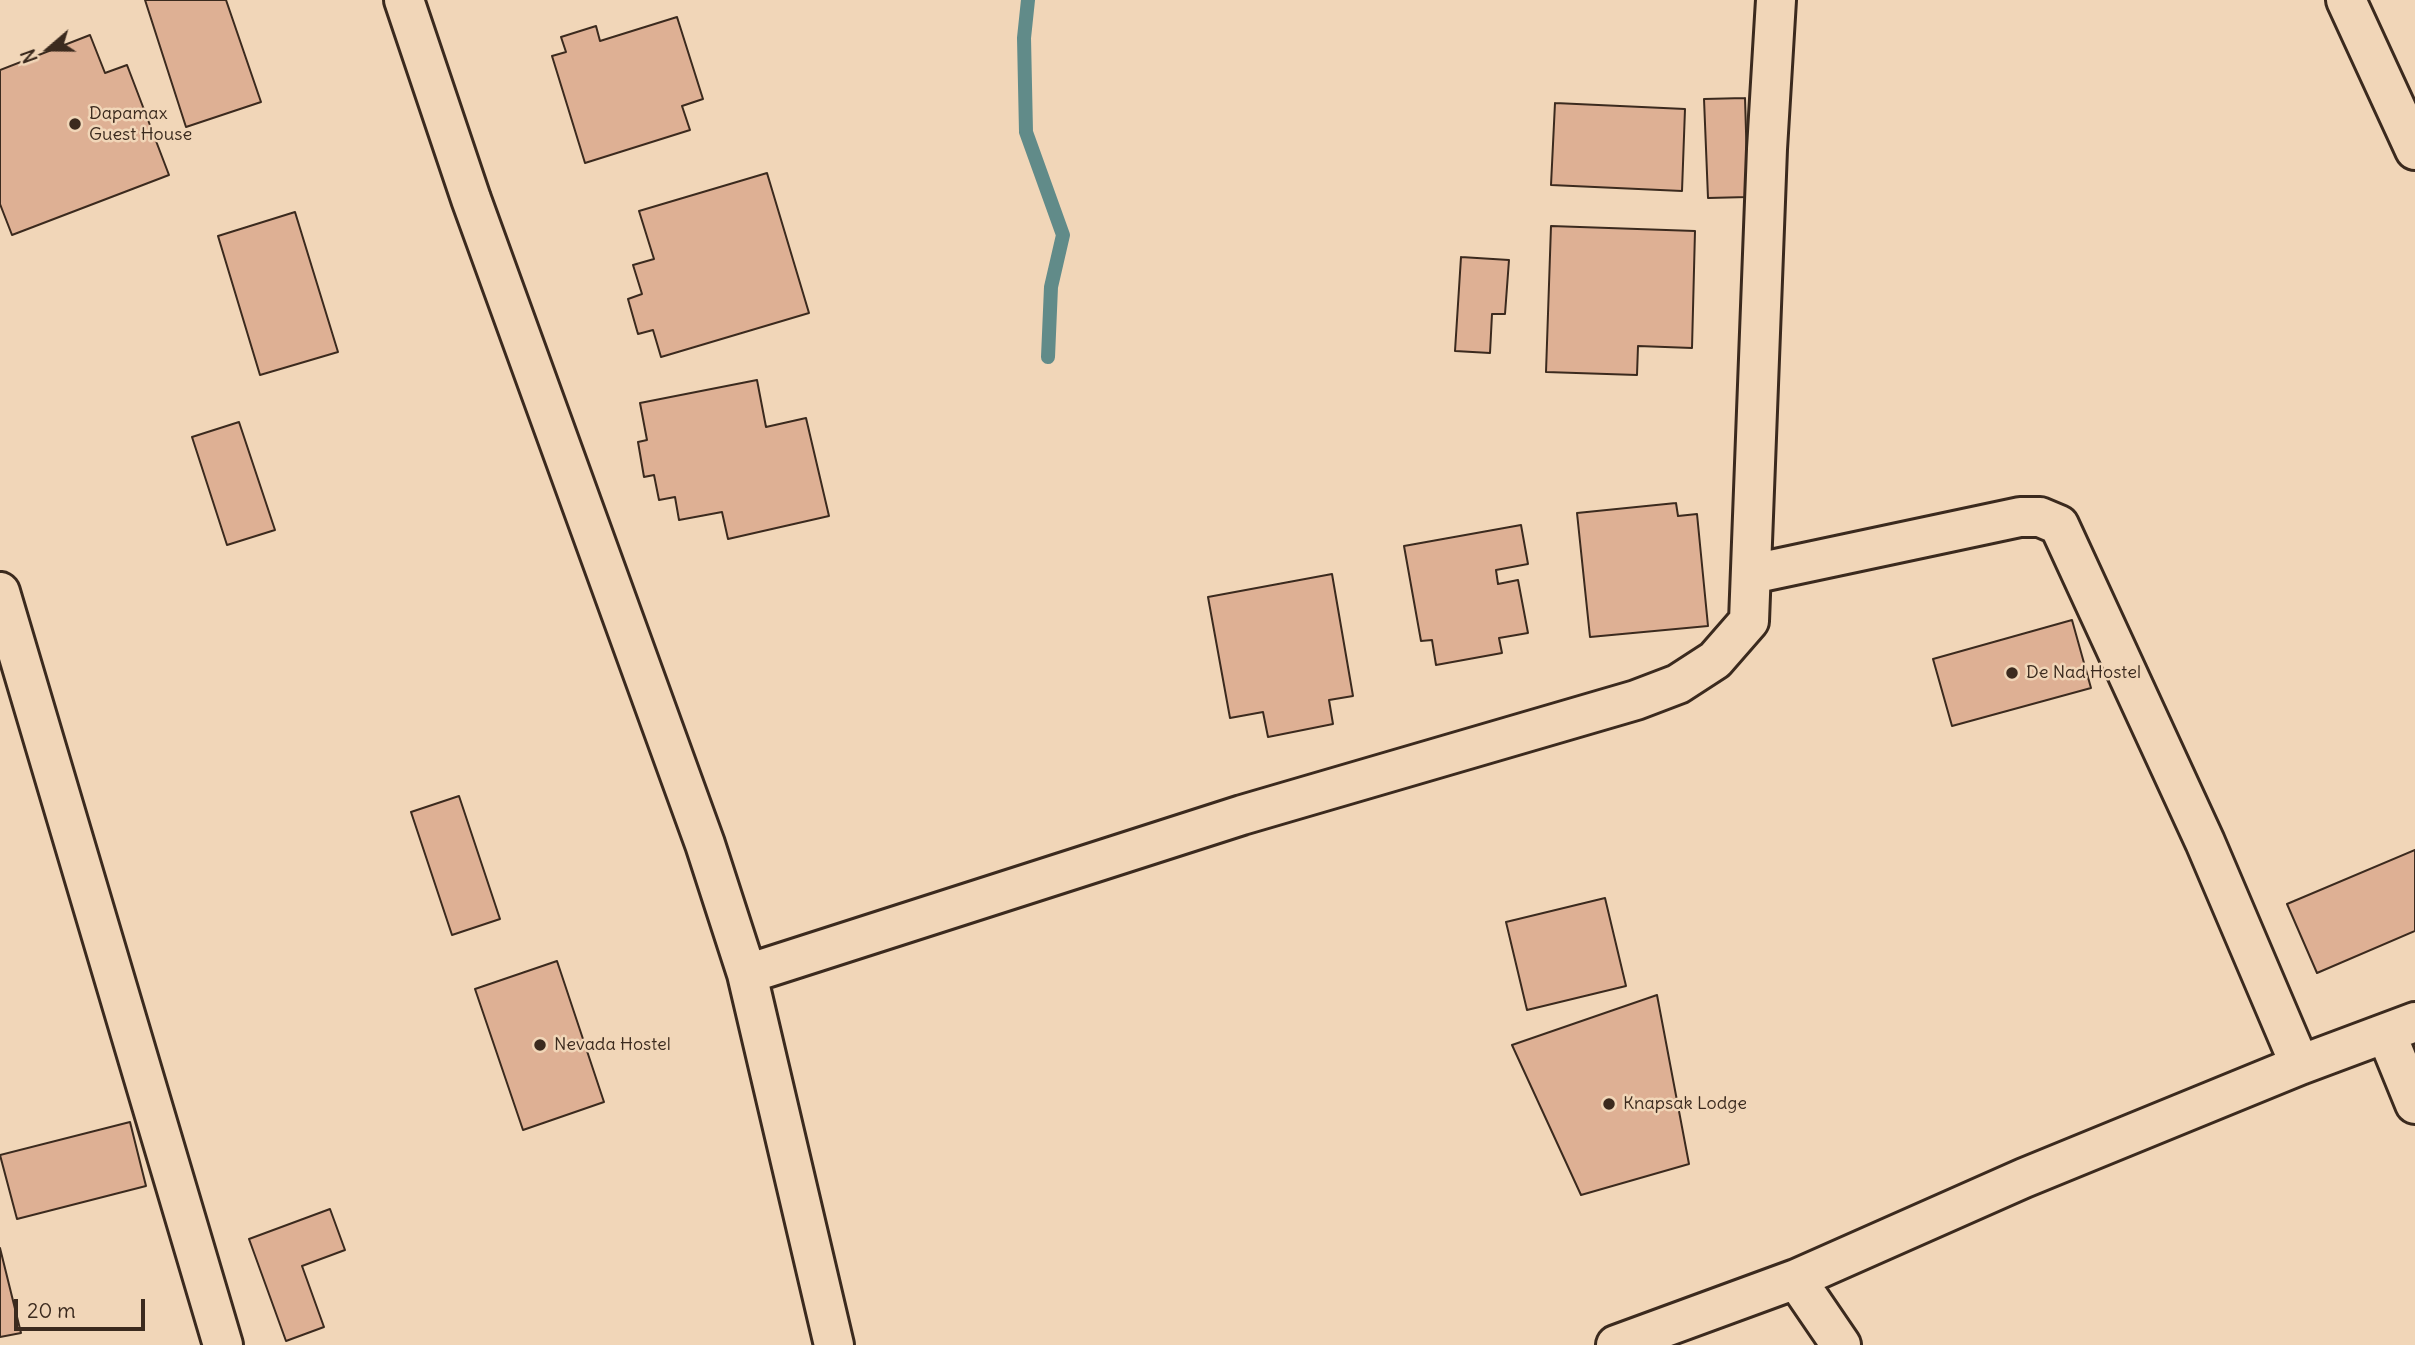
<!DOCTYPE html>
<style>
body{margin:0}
#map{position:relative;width:2415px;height:1345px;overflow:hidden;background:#f1d6b8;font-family:Delius,sans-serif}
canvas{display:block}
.north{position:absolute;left:14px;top:14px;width:70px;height:70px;-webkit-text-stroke:5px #f1d6b8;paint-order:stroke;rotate:250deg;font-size:19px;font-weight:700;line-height:28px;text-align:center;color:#3b2a1e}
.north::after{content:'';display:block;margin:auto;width:24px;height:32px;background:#3b2a1e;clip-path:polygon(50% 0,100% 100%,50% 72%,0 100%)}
.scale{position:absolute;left:14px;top:1299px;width:131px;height:32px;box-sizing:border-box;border:4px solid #3b2a1e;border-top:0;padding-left:9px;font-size:21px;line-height:24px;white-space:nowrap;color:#3b2a1e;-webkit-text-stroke:5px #f1d6b8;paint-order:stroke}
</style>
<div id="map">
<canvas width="2415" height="1345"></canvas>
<div class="north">N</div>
<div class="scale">20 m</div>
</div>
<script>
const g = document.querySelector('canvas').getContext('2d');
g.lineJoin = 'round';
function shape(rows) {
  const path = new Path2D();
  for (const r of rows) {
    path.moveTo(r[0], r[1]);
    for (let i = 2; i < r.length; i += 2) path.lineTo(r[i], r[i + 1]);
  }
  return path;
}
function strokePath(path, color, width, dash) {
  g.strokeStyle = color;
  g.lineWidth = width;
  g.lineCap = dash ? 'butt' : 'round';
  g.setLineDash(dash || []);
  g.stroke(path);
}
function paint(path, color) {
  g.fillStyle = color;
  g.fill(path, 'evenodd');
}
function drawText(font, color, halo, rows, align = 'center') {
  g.font = font + ' Delius,sans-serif';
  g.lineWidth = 5;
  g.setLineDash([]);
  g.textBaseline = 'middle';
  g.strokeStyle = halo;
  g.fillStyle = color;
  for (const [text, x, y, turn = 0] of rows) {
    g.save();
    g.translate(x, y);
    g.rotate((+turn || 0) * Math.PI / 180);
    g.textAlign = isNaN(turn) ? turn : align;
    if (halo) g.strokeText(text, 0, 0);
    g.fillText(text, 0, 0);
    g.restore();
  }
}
const stream = shape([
 [1028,0,1024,38,1026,132,1063,235,1051,287,1048,357]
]);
const building = shape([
 [145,0,226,0,261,102,186,127,145,0],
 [677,17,703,99,682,106,690,130,585,163,552,56,566,52,561,37,596,26,600,41,677,17],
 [90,35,105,73,127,65,169,175,12,235,0,204,0,70,90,35],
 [1745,98,1748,197,1708,198,1704,99,1745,98],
 [1555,103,1685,109,1682,191,1551,185,1555,103],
 [767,173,809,313,661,357,653,330,638,334,628,299,642,294,633,265,654,259,639,211,767,173],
 [295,212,338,352,260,375,218,236,295,212],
 [1551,226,1695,231,1692,348,1638,346,1637,375,1546,372,1551,226],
 [1461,257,1509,260,1505,314,1492,314,1490,353,1455,351,1461,257],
 [757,380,766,427,806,418,829,516,728,539,722,512,679,520,675,497,659,500,654,475,644,477,638,442,647,440,640,403,757,380],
 [239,422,275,530,227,545,192,437,239,422],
 [1676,503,1678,516,1697,514,1708,626,1590,637,1577,513,1676,503],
 [1521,525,1528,564,1496,570,1498,584,1518,580,1528,633,1499,638,1502,653,1436,665,1432,640,1421,641,1404,546,1521,525],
 [1332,574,1353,696,1329,700,1333,724,1268,737,1263,712,1230,718,1208,597,1332,574],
 [2072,620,2091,688,1952,726,1933,659,2072,620],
 [459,796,500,919,452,935,411,812,459,796],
 [2415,850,2415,931,2317,973,2287,904,2415,850],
 [1605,898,1626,986,1527,1010,1506,922,1605,898],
 [557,961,604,1102,523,1130,475,989,557,961],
 [1657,995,1689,1164,1581,1195,1512,1045,1657,995],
 [130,1122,146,1186,17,1219,0,1155,130,1122],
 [330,1209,345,1250,302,1266,324,1327,286,1341,249,1239,330,1209],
 [0,1248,21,1333,0,1337,0,1248]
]);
const minor = shape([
 [404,0,471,199,705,844,747,974,834,1345],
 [2346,0,2415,150],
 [1752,574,2020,517,2040,517,2059,525,2205,842,2300,1065],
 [0,592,223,1345],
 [747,974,1242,815,1636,700,1678,684,1715,660,1749,621,1767,149,1776,0],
 [2386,1033,2415,1104],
 [1796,1279,1841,1345],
 [1616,1345,1796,1279,2024,1178,2300,1065,2415,1022]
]);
const markers = [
 [75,124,7,"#3b2a1e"],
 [2012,673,7,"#3b2a1e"],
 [540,1045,7,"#3b2a1e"],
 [1609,1104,7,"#3b2a1e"]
];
const poiNames = [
 ["Dapamax",89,114],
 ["Guest House",89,135],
 ["De Nad Hostel",2026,673],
 ["Nevada Hostel",554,1045],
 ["Knapsak Lodge",1623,1104]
];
strokePath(stream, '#618b89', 14);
paint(building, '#deb094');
strokePath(building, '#3b2a1e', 2);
strokePath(minor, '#3b2a1e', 44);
strokePath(minor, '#f1d6b8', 38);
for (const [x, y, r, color] of markers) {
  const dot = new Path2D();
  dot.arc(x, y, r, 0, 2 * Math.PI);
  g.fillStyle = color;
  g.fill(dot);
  strokePath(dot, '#f1d6b8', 2.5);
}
drawText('18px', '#3b2a1e', '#f1d6b8', poiNames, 'left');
</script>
